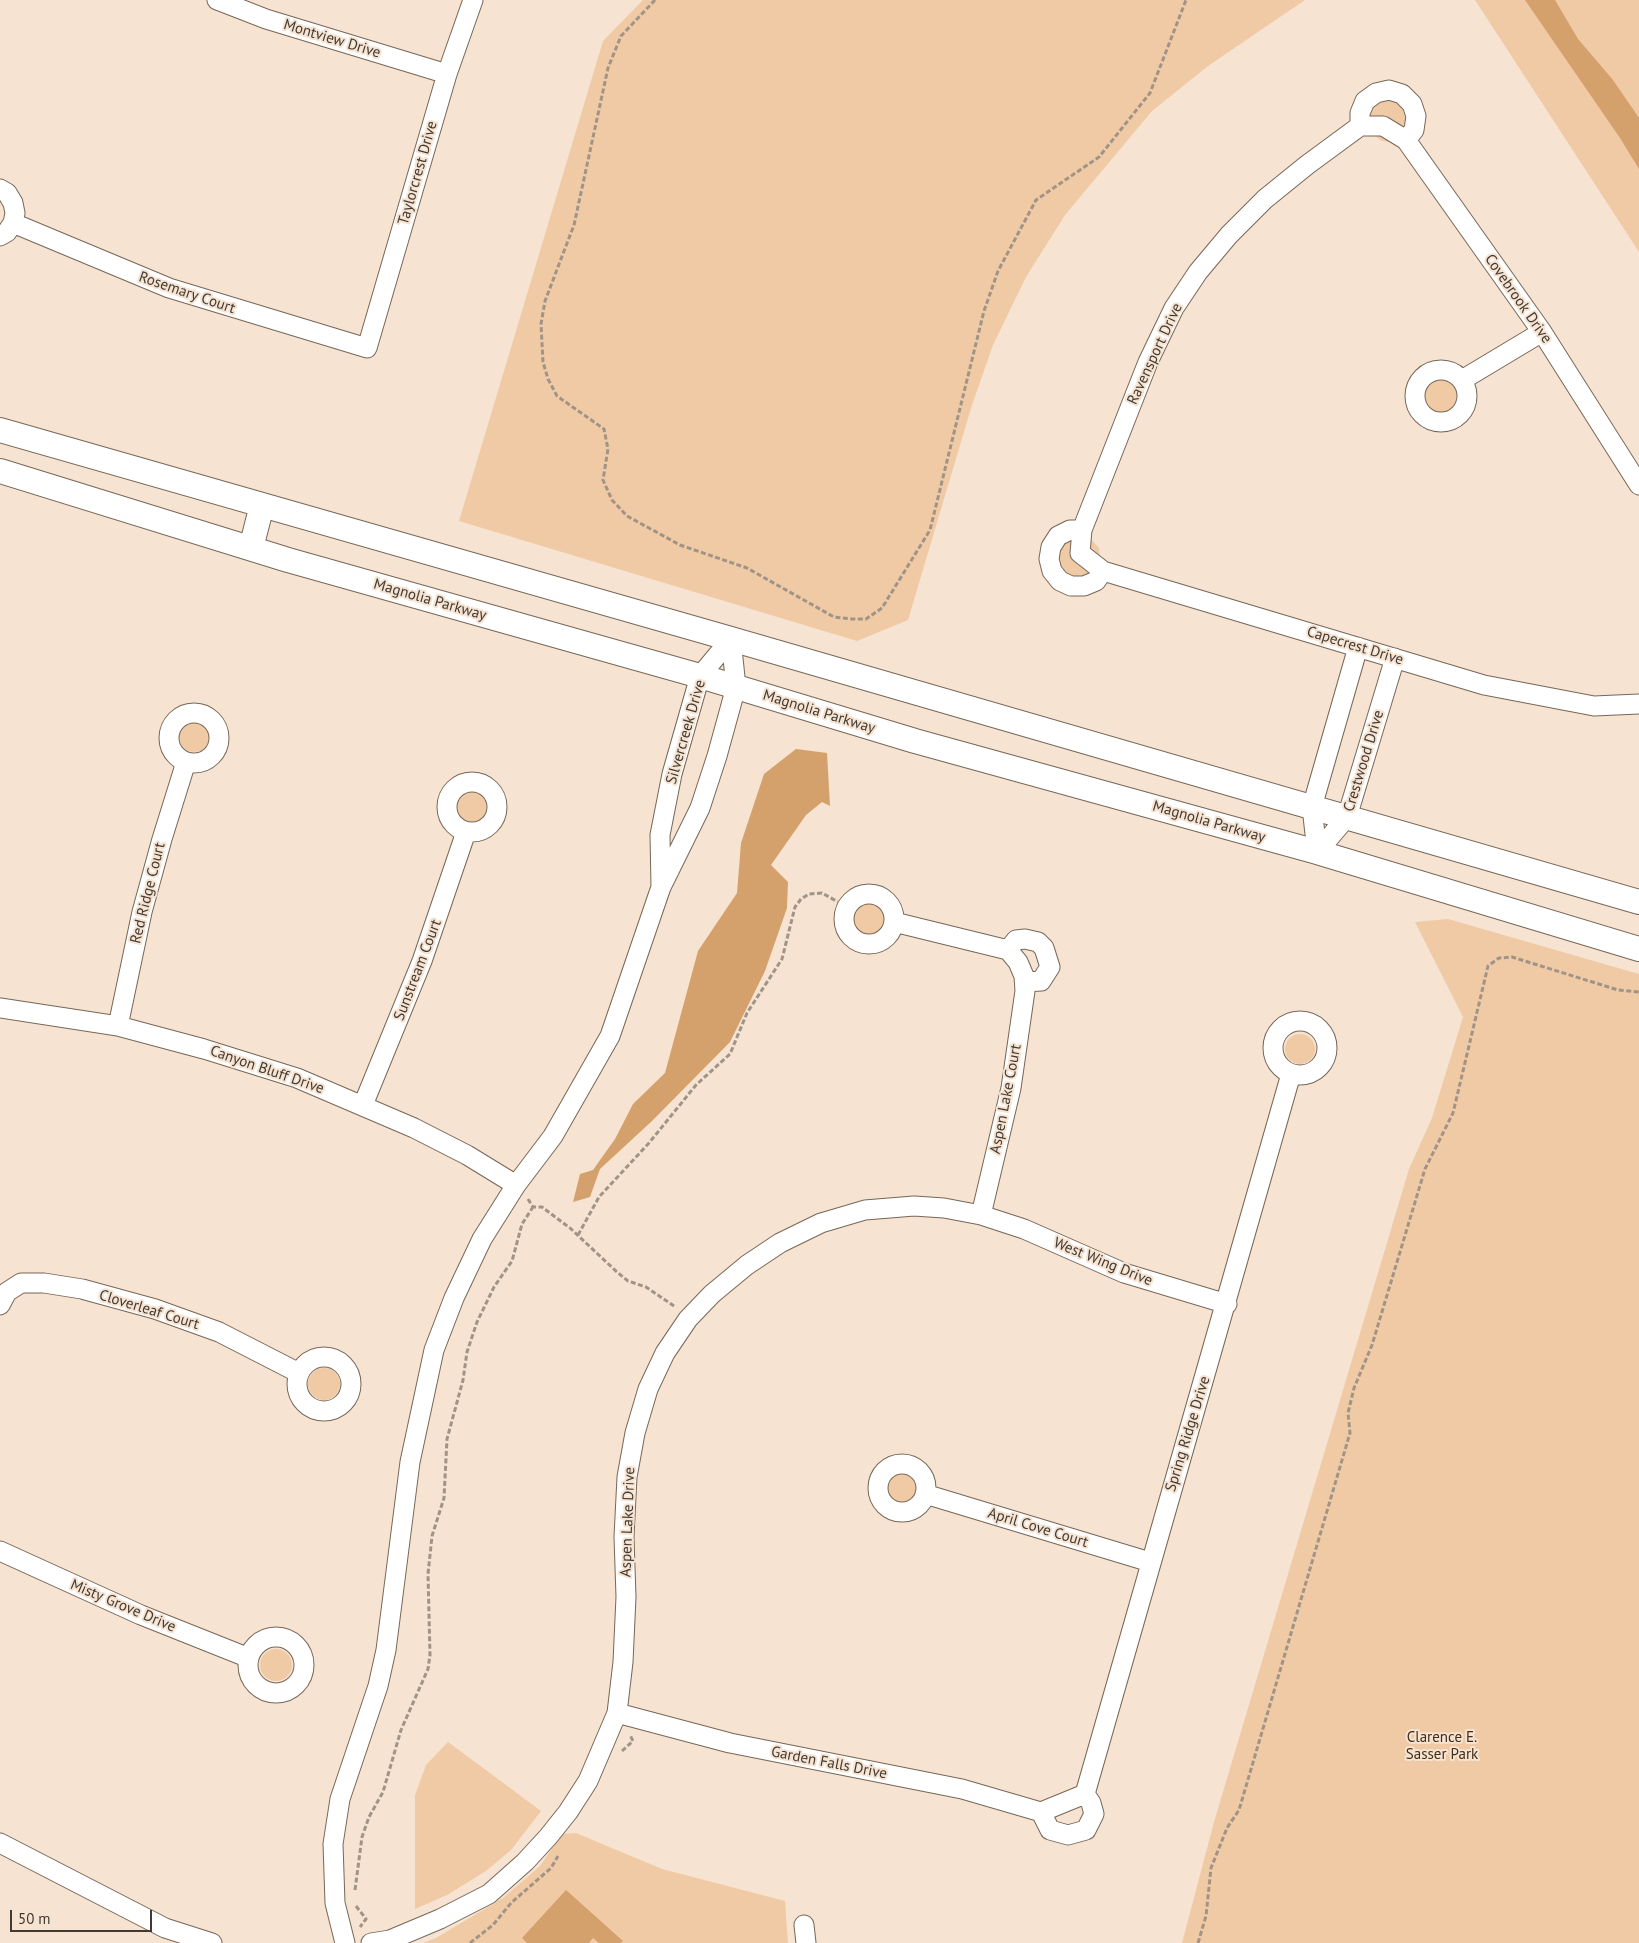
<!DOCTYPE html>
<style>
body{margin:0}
#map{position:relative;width:1639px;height:1943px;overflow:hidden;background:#f6e3d1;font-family:"PT Sans",sans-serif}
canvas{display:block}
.scale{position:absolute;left:10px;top:1910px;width:142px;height:22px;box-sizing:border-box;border:2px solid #413a33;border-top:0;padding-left:6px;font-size:15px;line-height:18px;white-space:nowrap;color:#413a33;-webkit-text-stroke:4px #f6e3d1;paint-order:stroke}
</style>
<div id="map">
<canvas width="1639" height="1943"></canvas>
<div class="scale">50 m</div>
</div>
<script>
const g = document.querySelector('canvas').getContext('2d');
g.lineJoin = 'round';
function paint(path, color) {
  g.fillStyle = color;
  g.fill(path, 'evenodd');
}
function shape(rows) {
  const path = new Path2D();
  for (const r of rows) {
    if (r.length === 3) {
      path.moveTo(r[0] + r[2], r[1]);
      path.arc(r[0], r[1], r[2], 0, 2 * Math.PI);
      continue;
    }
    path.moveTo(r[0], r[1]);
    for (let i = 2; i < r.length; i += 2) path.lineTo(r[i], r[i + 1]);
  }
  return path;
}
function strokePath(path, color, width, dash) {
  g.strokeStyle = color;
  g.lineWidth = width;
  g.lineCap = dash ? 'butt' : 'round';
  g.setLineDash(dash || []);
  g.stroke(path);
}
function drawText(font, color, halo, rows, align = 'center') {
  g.font = font + ' "PT Sans",sans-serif';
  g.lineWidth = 4;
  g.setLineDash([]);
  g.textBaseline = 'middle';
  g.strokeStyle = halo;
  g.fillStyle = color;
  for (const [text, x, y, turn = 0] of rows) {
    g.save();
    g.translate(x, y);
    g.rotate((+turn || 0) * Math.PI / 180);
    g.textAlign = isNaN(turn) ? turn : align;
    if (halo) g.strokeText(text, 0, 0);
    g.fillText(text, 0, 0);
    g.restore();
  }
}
const green = shape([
 [643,0,1305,0,1208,66,1152,111,1065,215,1026,277,993,345,972,405,908,620,857,641,459,521,603,41],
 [1475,0,1639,0,1639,252],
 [1393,94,1413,116,1396,141,1388,142,1380,140,1368,129,1367,108],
 [1445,397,24],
 [1088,536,1099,548,1100,563,1084,580,1061,575,1055,547,1059,541],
 [194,737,15],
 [472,807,15],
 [869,919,16],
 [1448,919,1639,974,1639,1943,1182,1943,1214,1822,1409,1169,1432,1118,1463,1017,1415,922],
 [1300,1049,15],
 [324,1384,16],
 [902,1488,15],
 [276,1665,16],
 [448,1742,541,1811,511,1850,486,1871,447,1895,415,1909,415,1795,426,1765],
 [576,1833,662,1869,785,1901,788,1943,423,1943,436,1938,503,1898,540,1866,562,1834]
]);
const water = shape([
 [1525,0,1555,0,1578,39,1613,80,1639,118,1639,169,1620,138],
 [796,749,827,753,830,806,822,802,806,815,771,865,788,882,787,908,765,971,730,1042,652,1121,600,1169,590,1197,573,1202,580,1174,593,1170,615,1139,633,1104,665,1073,698,951,737,893,741,843,764,774],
 [566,1890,623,1941,621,1943,599,1943,593,1938,589,1943,527,1943,522,1938]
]);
const path = shape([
 [655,0,621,36,608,68,574,225,545,301,541,324,543,362,548,379,557,396,604,429,608,449,603,480,612,500,627,516,680,545,747,568,834,617,852,619,866,619,882,608,930,530,984,311,998,271,1036,200,1099,157,1150,93,1186,0],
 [528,1199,533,1207,542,1207,570,1228,617,1272,628,1281,646,1287,674,1306],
 [578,1235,599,1197,649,1143,696,1085,730,1054,747,1013,782,959,795,907,801,899,809,894,822,893,847,907],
 [622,1751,633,1741,630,1735],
 [355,1890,362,1837,369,1817,383,1792,401,1730,428,1669,430,1655,428,1574,432,1536,444,1498,447,1439,463,1380,467,1352,477,1322,494,1287,512,1261,522,1224,533,1207],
 [356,1906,366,1919,360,1927],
 [470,1943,493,1925,511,1903,551,1868,558,1856],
 [1198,1943,1206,1916,1211,1868,1227,1828,1239,1810,1350,1433,1348,1413,1354,1388,1372,1345,1425,1169,1453,1113,1488,966,1499,958,1512,957,1618,990,1639,992]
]);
const minor = shape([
 [217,0,266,19,447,74],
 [1360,126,1360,113,1365,101,1376,93,1389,90,1402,94,1412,104,1416,116,1414,130,1406,140],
 [0,189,7,193,13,203,15,213,13,223,7,232,0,236],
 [13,223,169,288,367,348,447,74,473,0],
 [1441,396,26],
 [1462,380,1542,332],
 [1639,485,1542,332,1406,140,1383,126,1360,126,1307,165,1265,199,1229,235,1198,272,1174,308,1148,362,1082,530,1080,553,1103,571,1484,685,1594,706,1639,704],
 [1082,530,1070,530,1058,536,1051,547,1049,559,1052,571,1060,581,1071,586,1084,586,1096,581,1103,571],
 [194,738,25],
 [472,807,25],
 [1317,852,1347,817,1395,658],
 [1317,852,1312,807,1358,647],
 [661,886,660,835,672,774,700,676,731,639],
 [869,919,25],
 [894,922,1008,950,1018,962,1024,976,1025,991,1011,1088,981,1215],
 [1008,950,1016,940,1025,939,1038,942,1044,948,1050,967,1041,981,1025,982],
 [0,1008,118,1026,204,1049,297,1078,414,1128,467,1155,516,1185],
 [1300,1048,27],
 [118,1026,142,912,162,839,186,762],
 [363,1105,422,961,466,832],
 [0,1305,7,1292,21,1283,44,1283,82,1289,155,1309,219,1332,299,1373],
 [324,1384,27],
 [902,1488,24],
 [925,1494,1150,1562],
 [0,1551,141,1615,249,1658],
 [276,1665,28],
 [617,1713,730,1743,962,1789,1041,1812,1085,1794],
 [1085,1794,1291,1074],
 [1041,1812,1050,1830,1068,1835,1086,1830,1094,1814,1091,1803,1085,1794],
 [0,1843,165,1928,212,1943],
 [804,1925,806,1943],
 [345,1943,335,1903,333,1844,340,1799,378,1686,386,1650,410,1462,434,1350,454,1298,482,1239,516,1185,553,1136,610,1036,661,887,700,808,717,756,736,687,731,639],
 [371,1943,390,1940,440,1919,489,1894,525,1862,548,1837,568,1812,588,1781,617,1713,623,1662,626,1597,624,1537,627,1477,635,1433,648,1389,665,1353,688,1319,712,1294,747,1265,780,1243,821,1223,865,1210,914,1206,944,1208,981,1215,1024,1229,1124,1273,1227,1304]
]);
const major = shape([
 [0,430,731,639,1639,902],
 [0,471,288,560,700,676,915,741,1317,852,1639,949],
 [251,548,262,505]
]);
const streetNames = [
 ["Montview Drive",332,39,17],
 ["Taylorcrest Drive",418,173,-74],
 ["Rosemary Court",187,293,19],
 ["Covebrook Drive",1518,299,55],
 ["Ravensport Drive",1155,354,-65],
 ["Magnolia Parkway",430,600,16],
 ["Capecrest Drive",1355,646,17],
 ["Magnolia Parkway",819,712,17],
 ["Silvercreek Drive",686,732,-74],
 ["Crestwood Drive",1364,761,-73],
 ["Magnolia Parkway",1209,822,16],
 ["Red Ridge Court",148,893,-76],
 ["Sunstream Court",418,970,-69],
 ["Canyon Bluff Drive",267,1070,19],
 ["Aspen Lake Court",1006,1099,-79],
 ["West Wing Drive",1103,1262,22],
 ["Cloverleaf Court",149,1310,17],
 ["Spring Ridge Drive",1188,1434,-73],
 ["Aspen Lake Drive",628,1522,-88],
 ["April Cove Court",1038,1528,17],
 ["Misty Grove Drive",123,1606,23],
 ["Garden Falls Drive",829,1763,11]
];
const parkNames = [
 ["Clarence E.",1442,1738],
 ["Sasser Park",1442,1755]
];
paint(green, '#f0caa5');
paint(water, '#d4a16c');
strokePath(minor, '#776757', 21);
strokePath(major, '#776757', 26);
strokePath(path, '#a19487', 3, [5, 2.5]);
strokePath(minor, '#fff', 19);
strokePath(major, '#fff', 24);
drawText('15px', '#413a33', '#f6e3d1', streetNames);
drawText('15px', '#422c14', '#f6e3d1', parkNames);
</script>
